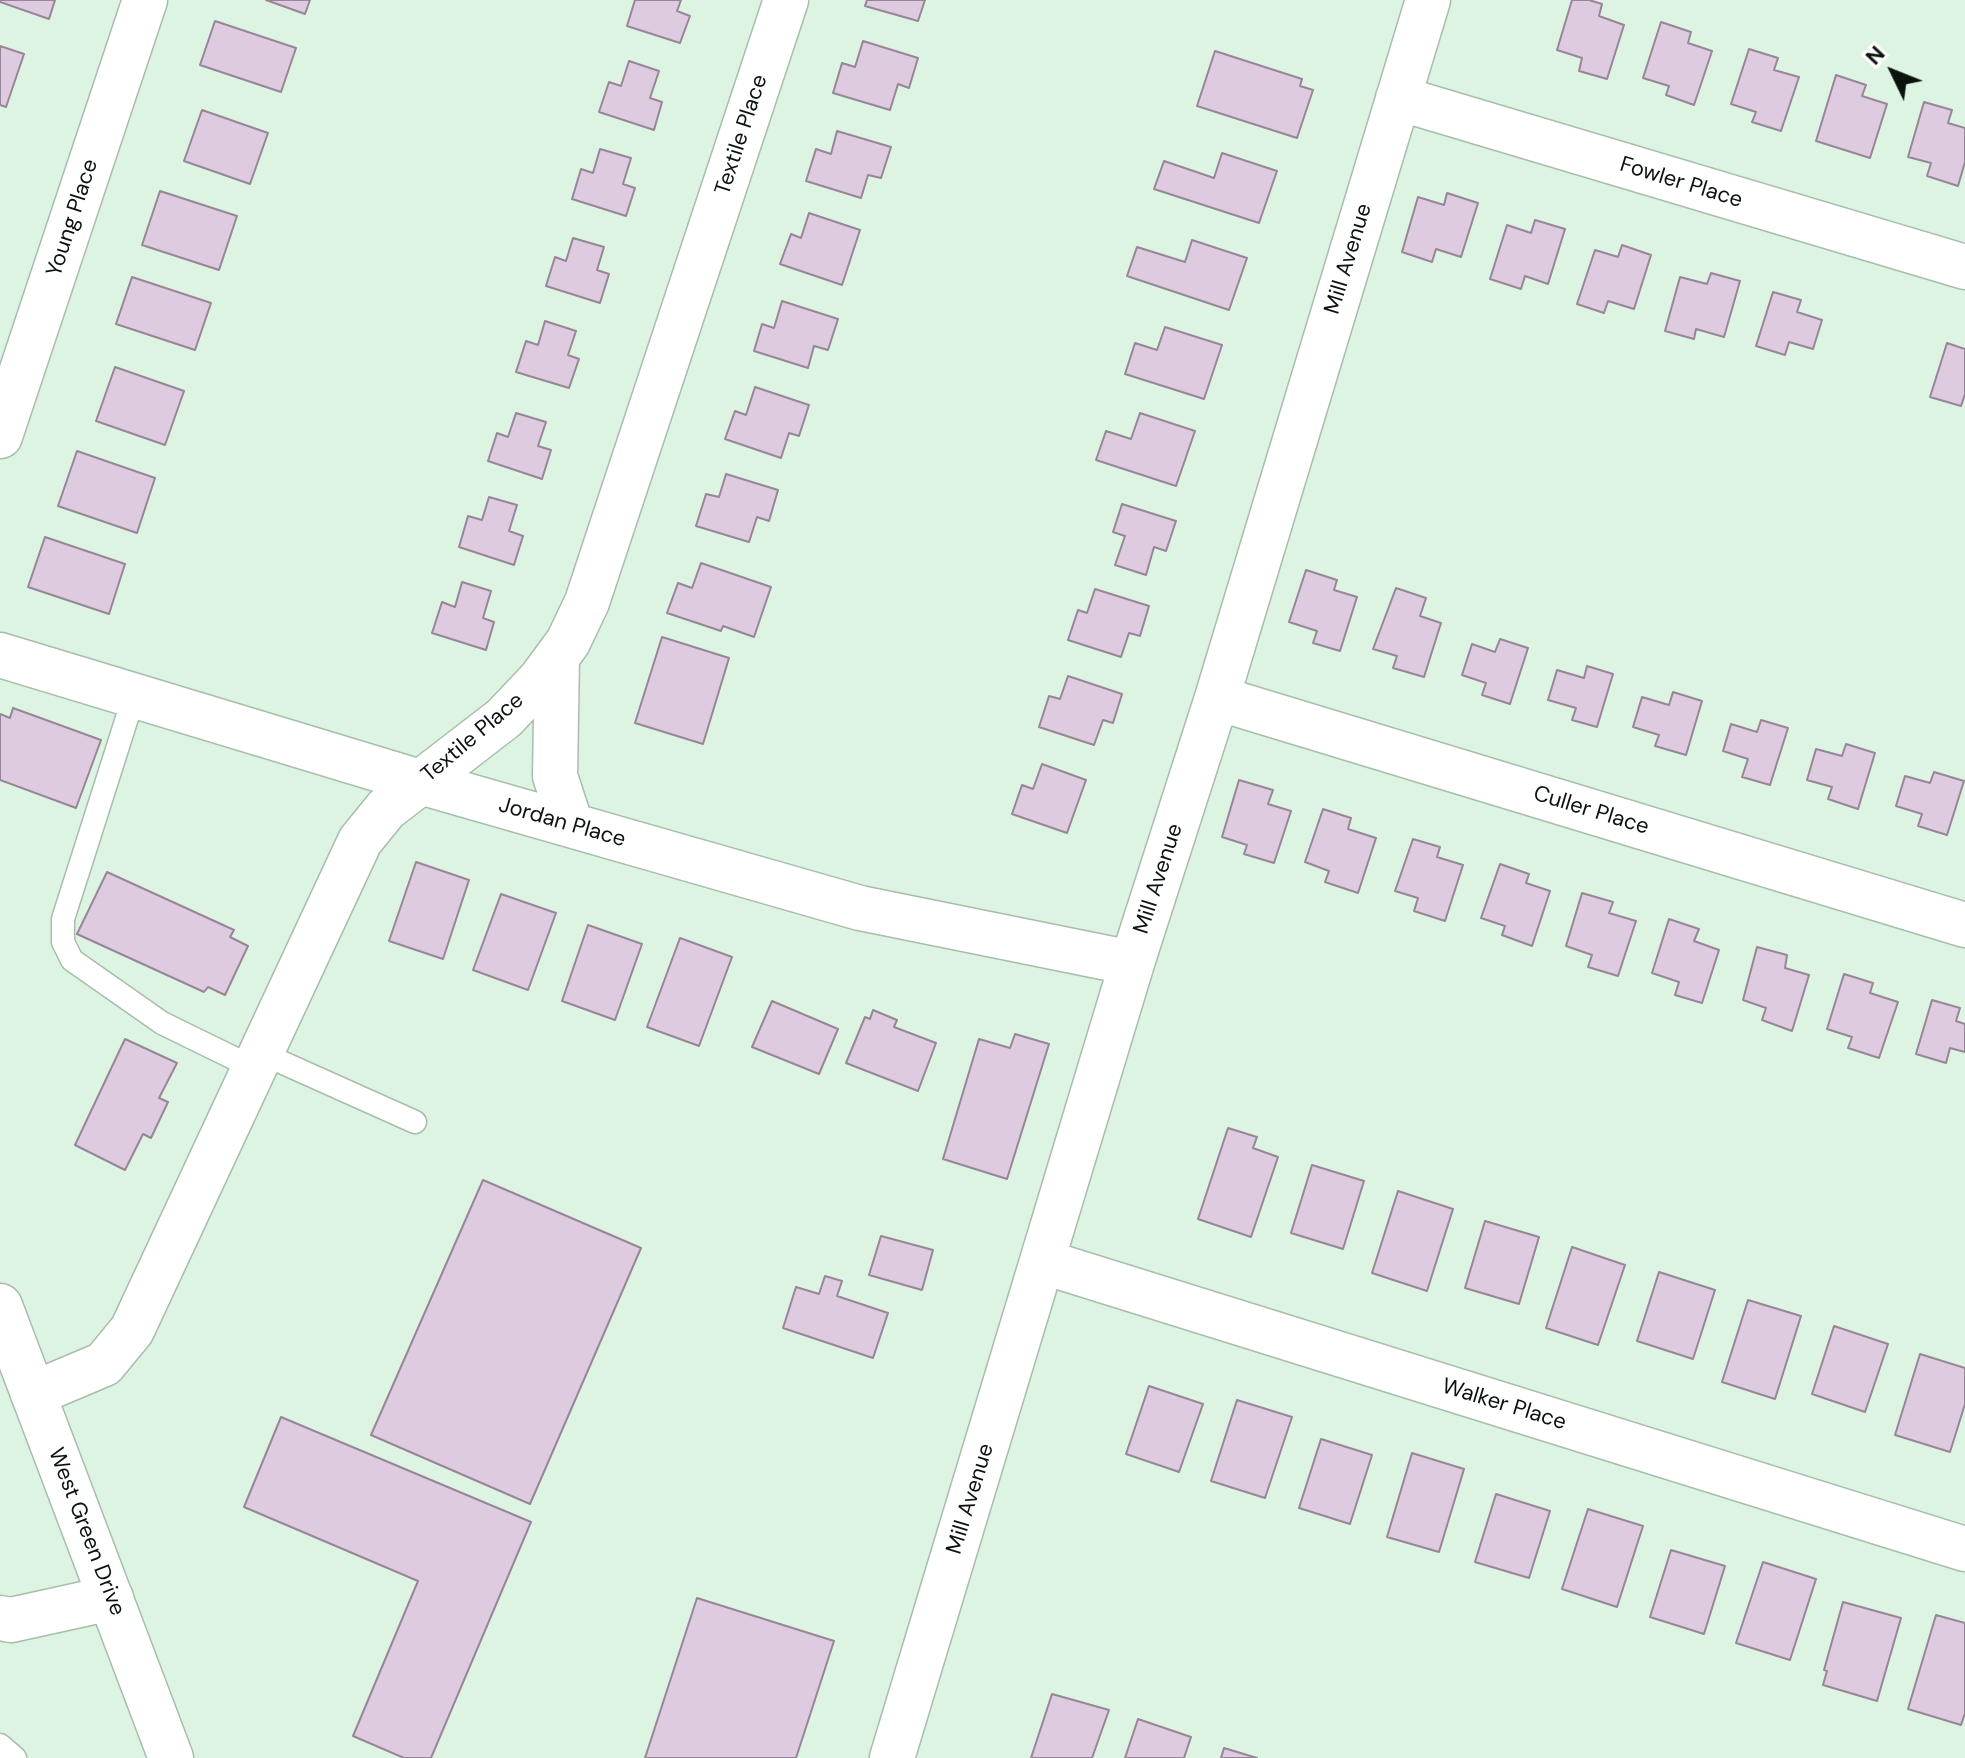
<!DOCTYPE html>
<style>
body{margin:0}
#map{position:relative;width:1965px;height:1758px;overflow:hidden;background:#ddf4e2;font-family:"DM Sans",sans-serif}
canvas{display:block}
.north{position:absolute;left:1853px;top:32px;width:80px;height:80px;-webkit-text-stroke:6px #fff;paint-order:stroke;rotate:313deg;font-size:22px;font-weight:700;line-height:32px;text-align:center;color:#0b130d}
.north::after{content:'';display:block;margin:auto;width:28px;height:36px;background:#0b130d;clip-path:polygon(50% 0,100% 100%,50% 72%,0 100%)}
</style>
<div id="map">
<canvas width="1965" height="1758"></canvas>
<div class="north">N</div>
</div>
<script>
const g = document.querySelector('canvas').getContext('2d');
g.lineJoin = 'round';
function paint(path, color) {
  g.fillStyle = color;
  g.fill(path, 'evenodd');
}
function shape(rows) {
  const path = new Path2D();
  for (const r of rows) {
    path.moveTo(r[0], r[1]);
    for (let i = 2; i < r.length; i += 2) path.lineTo(r[i], r[i + 1]);
  }
  return path;
}
function strokePath(path, color, width, dash) {
  g.strokeStyle = color;
  g.lineWidth = width;
  g.lineCap = dash ? 'butt' : 'round';
  g.setLineDash(dash || []);
  g.stroke(path);
}
function drawText(font, color, halo, rows, align = 'center') {
  g.font = font + ' "DM Sans",sans-serif';
  g.lineWidth = 6;
  g.setLineDash([]);
  g.textBaseline = 'middle';
  g.strokeStyle = halo;
  g.fillStyle = color;
  for (const [text, x, y, turn = 0] of rows) {
    g.save();
    g.translate(x, y);
    g.rotate((+turn || 0) * Math.PI / 180);
    g.textAlign = isNaN(turn) ? turn : align;
    if (halo) g.strokeText(text, 0, 0);
    g.fillText(text, 0, 0);
    g.restore();
  }
}
const building = shape([
 [0,0,55,0,49,19,0,2,0,0],
 [266,0,310,0,305,14,266,0],
 [635,0,681,0,677,11,690,16,680,43,627,26,635,0],
 [867,0,925,0,918,21,865,6,867,0],
 [1572,0,1589,0,1602,4,1599,16,1624,25,1607,79,1579,71,1582,58,1557,50,1572,0],
 [215,21,296,48,281,92,200,65,215,21],
 [1661,22,1691,32,1688,43,1712,51,1694,105,1666,95,1669,86,1643,78,1661,22],
 [863,41,918,58,909,88,898,84,890,110,833,93,842,63,855,67,863,41],
 [0,46,24,54,6,107,0,105,0,46],
 [1749,49,1778,58,1774,70,1799,77,1781,131,1752,122,1756,112,1731,104,1749,49],
 [1215,51,1302,79,1300,86,1313,90,1297,138,1197,106,1215,51],
 [629,61,659,71,650,98,662,102,654,130,599,112,609,82,621,86,629,61],
 [1836,75,1866,85,1862,96,1887,104,1870,158,1816,141,1836,75],
 [1924,102,1952,110,1948,123,1965,128,1965,162,1958,186,1927,176,1931,163,1908,157,1924,102],
 [202,110,268,133,250,184,184,161,202,110],
 [837,131,891,147,881,178,868,175,861,198,806,181,816,149,831,154,837,131],
 [600,149,631,158,623,184,635,188,626,216,572,199,581,169,593,173,600,149],
 [1222,153,1277,171,1259,223,1154,189,1164,161,1214,178,1222,153],
 [160,191,237,216,219,270,142,245,160,191],
 [1447,193,1478,203,1461,257,1436,249,1432,262,1402,252,1418,197,1444,205,1447,193],
 [809,213,860,230,842,285,780,264,791,234,801,238,809,213],
 [1535,220,1565,229,1548,284,1525,276,1521,289,1490,279,1507,225,1531,233,1535,220],
 [573,238,604,247,597,270,609,274,600,303,546,286,555,257,566,261,573,238],
 [1192,240,1247,258,1229,310,1127,276,1137,247,1185,262,1192,240],
 [1622,245,1651,255,1634,309,1608,301,1604,313,1577,304,1595,250,1618,257,1622,245],
 [1711,273,1740,281,1724,337,1696,329,1694,339,1665,331,1680,277,1707,284,1711,273],
 [132,277,211,303,195,350,116,324,132,277],
 [1773,292,1801,300,1797,312,1822,320,1813,349,1789,342,1785,355,1756,346,1773,292],
 [782,301,838,319,828,350,814,346,808,368,754,351,762,324,774,328,782,301],
 [545,321,576,331,568,355,579,359,569,388,516,372,526,341,538,345,545,321],
 [1165,327,1222,345,1204,399,1125,374,1135,343,1157,350,1165,327],
 [1947,343,1965,349,1965,394,1961,406,1930,397,1947,343],
 [115,367,184,391,165,445,96,421,115,367],
 [755,387,809,405,799,436,789,433,781,458,725,439,735,411,746,415,755,387],
 [516,413,546,422,538,446,551,450,542,479,488,461,497,433,508,437,516,413],
 [1140,413,1195,431,1176,486,1096,460,1106,431,1131,439,1140,413],
 [77,451,155,478,137,533,58,506,77,451],
 [726,474,778,490,769,521,757,517,749,542,696,526,706,494,719,497,726,474],
 [489,497,517,505,509,531,523,536,514,565,459,547,468,516,482,520,489,497],
 [1122,504,1176,521,1166,551,1154,547,1146,575,1115,565,1125,536,1113,532,1122,504],
 [45,537,125,564,109,614,28,587,45,537],
 [701,563,771,587,754,637,723,626,721,631,667,613,678,583,692,588,701,563],
 [1306,570,1337,580,1334,590,1357,597,1340,651,1313,643,1317,631,1289,622,1306,570],
 [462,582,491,591,483,618,494,622,486,650,432,633,442,602,455,607,462,582],
 [1396,588,1426,598,1420,616,1441,623,1424,677,1393,668,1397,656,1373,649,1396,588],
 [1095,589,1149,606,1140,636,1129,633,1121,657,1068,640,1078,610,1087,613,1095,589],
 [662,637,729,658,703,744,635,723,662,637],
 [1500,639,1528,648,1510,704,1482,695,1486,683,1462,675,1472,644,1495,652,1500,639],
 [1587,666,1613,674,1597,727,1572,720,1576,708,1548,700,1557,670,1584,678,1587,666],
 [1068,676,1122,694,1113,723,1103,720,1094,745,1039,727,1049,696,1060,699,1068,676],
 [1673,692,1702,701,1686,755,1655,746,1659,735,1633,727,1642,697,1669,705,1673,692],
 [13,708,101,740,76,808,0,780,0,714,10,718,13,708],
 [1761,720,1788,728,1770,785,1742,777,1748,759,1723,751,1731,724,1757,732,1761,720],
 [1846,744,1875,753,1858,809,1828,799,1832,787,1807,780,1816,749,1842,756,1846,744],
 [1042,764,1086,780,1067,833,1012,814,1022,785,1033,789,1042,764],
 [1934,772,1964,781,1947,835,1918,826,1922,814,1896,806,1905,776,1930,783,1934,772],
 [1239,780,1273,790,1268,804,1291,811,1274,863,1244,854,1247,845,1222,837,1239,780],
 [1323,809,1351,818,1348,829,1376,838,1358,893,1325,882,1329,871,1305,862,1323,809],
 [1413,839,1440,847,1437,857,1463,865,1445,921,1414,911,1418,898,1395,891,1413,839],
 [416,862,469,880,443,959,389,941,416,862],
 [1500,864,1529,874,1526,883,1550,891,1532,946,1502,935,1505,926,1481,918,1500,864],
 [107,872,234,930,230,937,248,946,225,995,208,987,204,992,77,934,107,872],
 [1582,893,1613,902,1609,913,1636,921,1618,976,1588,967,1592,955,1566,946,1582,893],
 [501,894,556,913,528,990,473,970,501,894],
 [1669,919,1699,929,1694,941,1719,950,1702,1003,1675,995,1679,982,1652,973,1669,919],
 [588,925,642,944,615,1020,562,1001,588,925],
 [680,938,732,957,699,1046,647,1027,680,938],
 [1757,947,1787,955,1785,968,1809,975,1792,1031,1762,1020,1766,1008,1743,1000,1757,947],
 [1844,974,1873,983,1870,993,1898,1002,1879,1058,1848,1048,1852,1037,1827,1029,1844,974],
 [1932,1000,1960,1008,1956,1021,1965,1024,1965,1052,1950,1048,1946,1063,1916,1054,1932,1000],
 [772,1001,838,1029,819,1074,752,1047,772,1001],
 [873,1010,897,1020,894,1027,936,1043,918,1091,846,1063,865,1017,870,1019,873,1010],
 [1015,1034,1049,1044,1007,1179,943,1159,979,1039,1010,1048,1015,1034],
 [125,1039,177,1063,159,1098,168,1102,151,1138,143,1134,125,1170,75,1145,125,1039],
 [1228,1128,1257,1137,1253,1148,1278,1157,1251,1237,1198,1219,1228,1128],
 [1312,1165,1364,1181,1343,1249,1291,1233,1312,1165],
 [483,1180,641,1248,530,1504,371,1435,483,1180],
 [1398,1191,1453,1209,1427,1291,1372,1273,1398,1191],
 [1485,1221,1539,1237,1519,1304,1465,1288,1485,1221],
 [881,1236,933,1250,922,1290,869,1275,881,1236],
 [1572,1247,1625,1265,1598,1345,1546,1328,1572,1247],
 [1659,1272,1715,1290,1693,1359,1637,1341,1659,1272],
 [825,1276,842,1281,837,1296,888,1313,873,1358,783,1328,796,1287,819,1294,825,1276],
 [1748,1300,1801,1316,1775,1399,1722,1382,1748,1300],
 [1834,1326,1888,1344,1865,1412,1812,1394,1834,1326],
 [1920,1354,1965,1368,1965,1404,1950,1452,1895,1435,1920,1354],
 [1149,1386,1203,1404,1179,1472,1126,1454,1149,1386],
 [1237,1400,1292,1417,1265,1498,1211,1481,1237,1400],
 [281,1417,531,1522,431,1758,404,1758,353,1736,418,1581,244,1507,281,1417],
 [1321,1439,1372,1455,1350,1524,1299,1508,1321,1439],
 [1412,1453,1464,1469,1439,1552,1387,1537,1412,1453],
 [1496,1494,1550,1511,1529,1578,1475,1562,1496,1494],
 [1588,1509,1643,1526,1617,1607,1562,1589,1588,1509],
 [1671,1550,1725,1566,1704,1634,1650,1617,1671,1550],
 [1763,1562,1816,1579,1790,1660,1736,1643,1763,1562],
 [697,1598,834,1641,796,1758,645,1758,697,1598],
 [1843,1602,1901,1618,1877,1701,1823,1685,1827,1671,1824,1670,1843,1602],
 [1936,1615,1965,1623,1965,1713,1961,1725,1908,1709,1936,1615],
 [1052,1694,1109,1710,1092,1758,1031,1758,1052,1694],
 [1138,1719,1191,1737,1184,1758,1125,1758,1138,1719],
 [1224,1748,1257,1758,1221,1758,1224,1748]
]);
const service = shape([
 [134,696,63,919,63,942,72,960,162,1023,254,1068],
 [261,1053,415,1122],
 [0,1745,15,1758]
]);
const minor = shape([
 [1398,98,1965,267],
 [0,436,145,0],
 [0,655,420,782,860,908,1132,963],
 [557,657,555,776,571,825],
 [1217,698,1965,925],
 [1044,1262,1965,1549],
 [33,1394,104,1364,132,1330,360,841,386,809,504,718,540,680,568,642,587,602,786,0],
 [0,1618,11,1620,111,1598],
 [892,1758,1132,963,1217,698,1428,0]
]);
const secondary = shape([
 [0,1306,171,1758]
]);
const streetNames = [
 ["Textile Place",742,135,-72],
 ["Fowler Place",1681,183,17],
 ["Young Place",73,218,-72],
 ["Mill Avenue",1349,259,-73],
 ["Textile Place",473,738,-40],
 ["Culler Place",1591,811,17],
 ["Jordan Place",562,823,16],
 ["Mill Avenue",1159,879,-72],
 ["Walker Place",1504,1405,17],
 ["Mill Avenue",971,1499,-73],
 ["West Green Drive",86,1532,69]
];
paint(building, '#decbdf');
strokePath(building, '#978698', 2);
strokePath(service, '#a8bdac', 25);
strokePath(minor, '#a8bdac', 47);
strokePath(secondary, '#a8bdac', 47);
strokePath(service, '#fff', 22);
strokePath(minor, '#fff', 44);
strokePath(secondary, '#fff', 44);
drawText('22px', '#0b130d', '#fff', streetNames);
</script>
